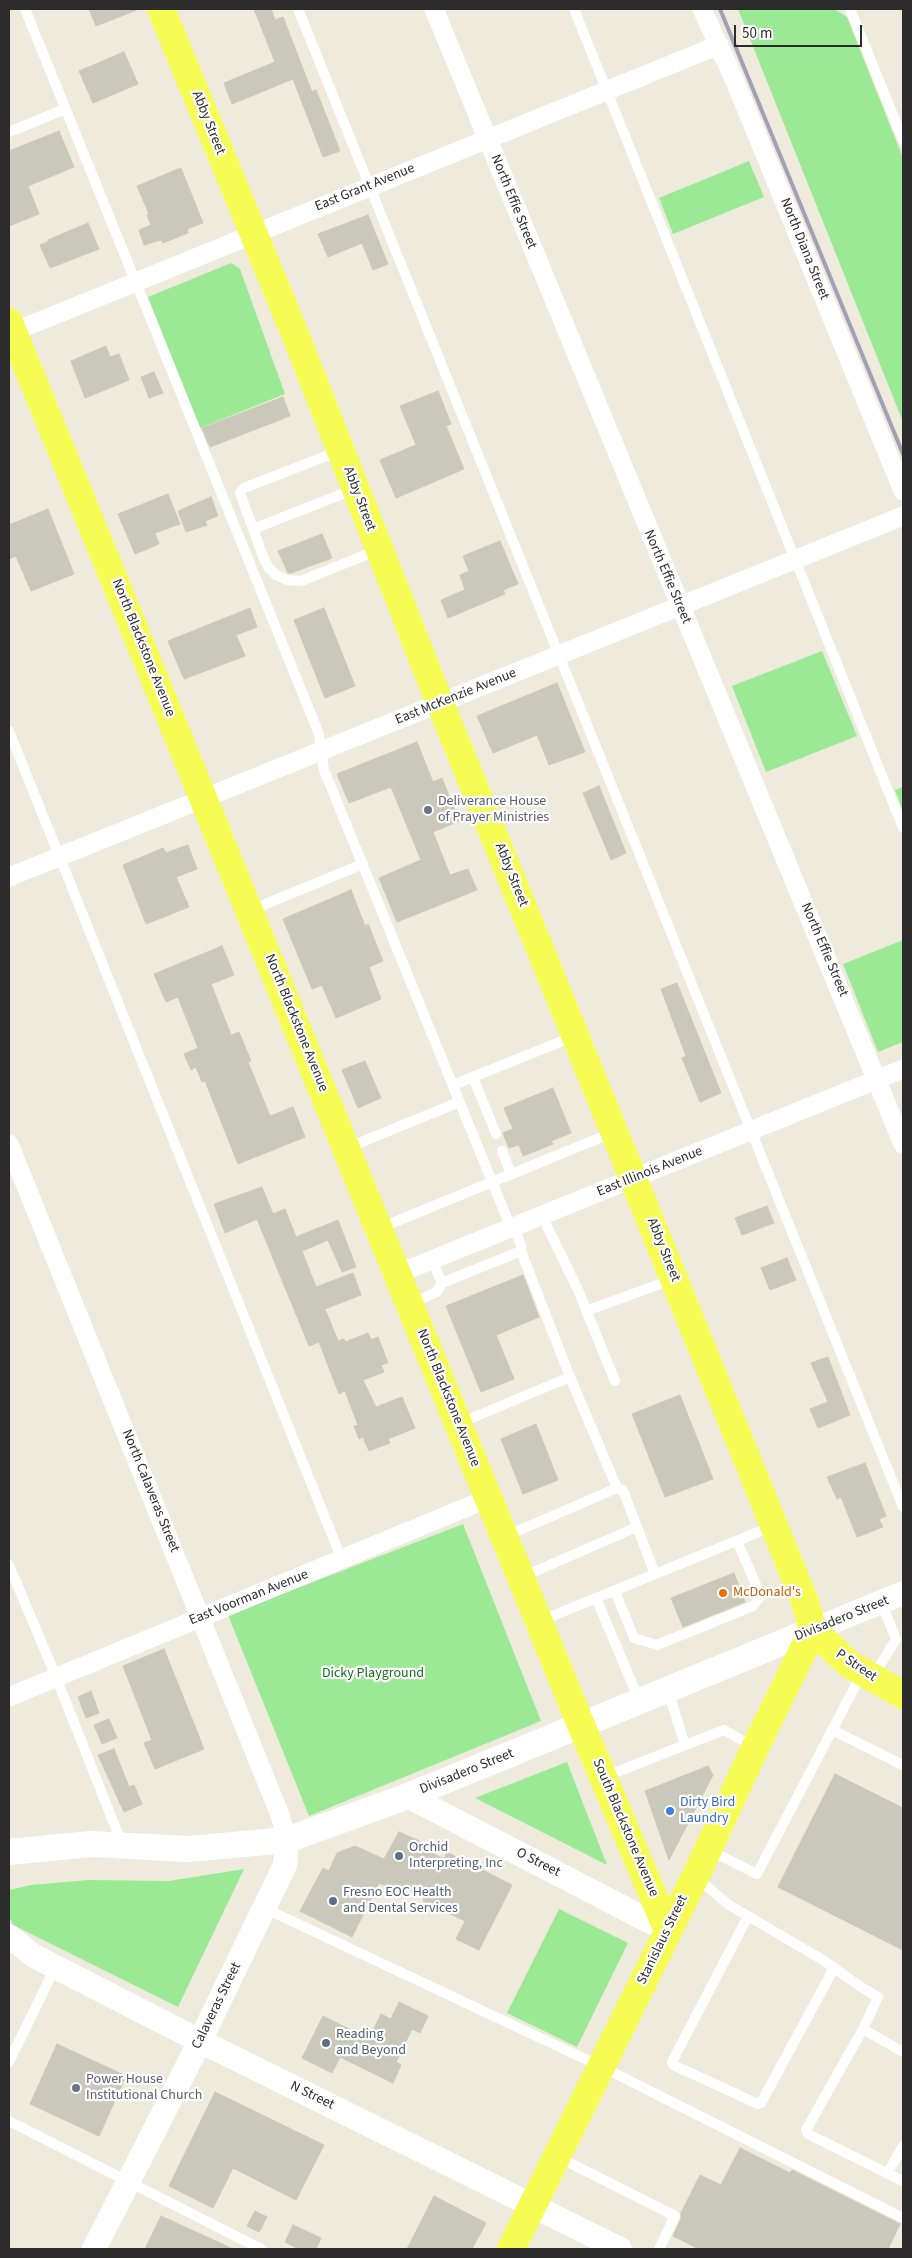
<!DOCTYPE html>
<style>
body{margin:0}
#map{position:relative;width:912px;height:2258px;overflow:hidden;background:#eeebdd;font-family:"Source Sans 3",sans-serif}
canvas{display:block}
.frame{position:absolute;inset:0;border:10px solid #2b2b2b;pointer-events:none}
.scale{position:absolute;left:734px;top:25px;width:128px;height:22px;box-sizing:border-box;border:2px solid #2b2b2b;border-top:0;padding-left:6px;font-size:15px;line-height:18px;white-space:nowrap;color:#2b2b2b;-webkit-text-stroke:4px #fff;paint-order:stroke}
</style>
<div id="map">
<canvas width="912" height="2258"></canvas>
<div class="frame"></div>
<div class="scale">50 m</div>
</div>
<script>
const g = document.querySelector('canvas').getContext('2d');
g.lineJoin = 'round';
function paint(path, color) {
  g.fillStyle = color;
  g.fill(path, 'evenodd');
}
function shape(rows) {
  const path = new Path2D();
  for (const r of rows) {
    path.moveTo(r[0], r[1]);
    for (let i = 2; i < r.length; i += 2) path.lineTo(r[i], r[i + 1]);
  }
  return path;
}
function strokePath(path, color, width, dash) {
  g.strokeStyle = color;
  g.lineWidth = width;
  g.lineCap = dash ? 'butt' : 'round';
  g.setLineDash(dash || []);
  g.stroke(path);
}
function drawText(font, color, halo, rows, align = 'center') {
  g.font = font + ' "Source Sans 3",sans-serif';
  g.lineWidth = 4.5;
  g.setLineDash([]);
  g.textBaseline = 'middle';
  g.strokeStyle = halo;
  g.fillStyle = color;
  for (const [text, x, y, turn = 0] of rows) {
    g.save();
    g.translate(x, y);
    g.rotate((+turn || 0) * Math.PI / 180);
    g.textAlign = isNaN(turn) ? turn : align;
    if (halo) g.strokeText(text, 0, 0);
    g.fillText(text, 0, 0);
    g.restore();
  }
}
const green = shape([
 [738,9,834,9,847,17,903,158,903,422],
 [749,161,764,197,673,234,659,198],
 [231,263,240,269,285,394,200,428,148,297],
 [822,651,857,736,766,772,732,686],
 [903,787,903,811,895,790],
 [903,940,903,1042,878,1052,843,964],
 [463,1524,541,1721,309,1816,228,1615],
 [567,1762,607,1865,475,1798],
 [244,1869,178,2007,13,1925,9,1916,9,1890,31,1885,89,1880,169,1881],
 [559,1909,628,1943,577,2047,507,2013]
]);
const building = shape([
 [89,9,137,9,137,10,96,26,89,9],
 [254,9,271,9,275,20,283,17,312,92,316,90,340,151,323,157,293,79,232,104,224,83,275,62,254,9],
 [124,52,138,84,93,103,79,71,124,52],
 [59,131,74,167,28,186,39,214,9,226,9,151,59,131],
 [181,168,203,223,187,229,188,233,163,243,161,240,144,245,139,230,151,225,147,215,149,214,137,186,181,168],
 [368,215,388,264,373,270,362,243,328,257,318,234,368,215],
 [88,223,99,249,50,268,40,245,48,242,48,240,88,223],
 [106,346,110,357,119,354,129,380,85,398,71,361,106,346],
 [154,372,163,393,149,398,141,377,154,372],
 [438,391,451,424,446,426,464,469,396,498,380,460,416,445,400,406,438,391],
 [283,397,290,416,210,447,202,428,283,397],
 [168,494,180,524,155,533,159,544,135,554,118,514,168,494],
 [211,497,218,516,205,521,207,525,186,532,178,511,211,497],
 [48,509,74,574,31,591,16,556,9,559,9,525,48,509],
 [322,534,332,558,291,573,288,573,278,551,322,534],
 [500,541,518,584,503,590,505,594,448,618,441,600,465,590,460,575,469,571,463,556,500,541],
 [250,608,257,627,236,635,245,656,184,679,168,641,250,608],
 [324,608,355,686,325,698,294,620,324,608],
 [557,683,585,752,549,765,537,735,493,753,477,716,557,683],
 [417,742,433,782,442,778,459,821,433,832,450,875,468,869,477,890,397,922,379,878,421,860,391,787,349,803,337,774,417,742],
 [599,786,626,853,611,860,583,793,599,786],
 [188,845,197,869,176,877,189,907,146,924,123,865,163,848,166,853,188,845],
 [351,890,365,926,368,924,383,961,369,967,381,999,336,1018,322,985,312,989,283,919,351,890],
 [222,946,234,975,211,984,231,1035,239,1032,251,1061,248,1062,270,1116,293,1107,305,1137,238,1164,205,1081,202,1082,196,1067,191,1070,184,1054,198,1048,178,997,166,1002,154,974,222,946],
 [677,983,721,1093,700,1102,682,1058,686,1056,661,989,677,983],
 [365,1061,381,1098,358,1108,342,1070,365,1061],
 [553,1088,571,1133,551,1141,553,1144,523,1156,519,1145,509,1148,503,1133,513,1129,504,1108,553,1088],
 [262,1187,273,1214,285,1209,296,1237,338,1220,356,1267,342,1272,328,1240,302,1251,316,1287,353,1273,361,1295,325,1309,338,1341,344,1339,345,1342,368,1333,371,1340,378,1337,388,1363,381,1365,384,1372,363,1380,376,1407,402,1397,415,1428,388,1439,390,1443,369,1451,363,1437,359,1439,354,1426,358,1425,345,1391,339,1394,319,1342,309,1346,257,1219,225,1233,214,1204,262,1187],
 [767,1206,774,1223,742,1235,735,1218,767,1206],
 [787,1258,796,1280,770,1290,761,1268,787,1258],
 [523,1275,539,1317,496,1335,514,1379,481,1392,446,1306,523,1275],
 [828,1357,850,1415,818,1428,810,1409,828,1402,811,1363,828,1357],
 [680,1395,713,1479,665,1497,632,1414,680,1395],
 [536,1424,558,1480,523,1494,501,1439,536,1424],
 [865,1463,886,1516,879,1519,883,1527,857,1537,841,1497,837,1499,827,1477,865,1463],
 [734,1573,745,1602,683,1627,671,1598,734,1573],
 [164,1649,204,1749,155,1769,144,1743,152,1740,123,1666,164,1649],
 [91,1691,99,1713,86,1718,78,1697,91,1691],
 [109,1719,117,1738,102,1744,94,1725,109,1719],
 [114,1749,129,1787,134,1785,142,1804,124,1812,98,1755,114,1749],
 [708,1766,713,1775,669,1860,645,1791,708,1766],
 [835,1774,903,1808,903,1950,778,1887,835,1774],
 [399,1832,420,1841,418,1846,444,1859,447,1852,512,1885,479,1950,456,1939,465,1921,423,1901,424,1897,399,1884,396,1890,379,1883,352,1937,300,1911,323,1868,329,1871,337,1853,355,1846,384,1859,399,1832],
 [399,2002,428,2016,420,2033,412,2029,396,2062,401,2065,393,2083,340,2057,332,2073,302,2058,323,2016,369,2039,381,2014,391,2019,399,2002],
 [57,2044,126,2076,99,2136,30,2104,57,2044],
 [215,2092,324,2145,296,2200,233,2168,213,2208,169,2186,215,2092],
 [740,2148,790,2173,792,2170,900,2224,888,2249,699,2249,673,2236,681,2219,681,2213,700,2175,721,2185,740,2148],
 [434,2196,486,2223,472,2249,407,2249,434,2196],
 [255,2211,267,2217,259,2232,247,2226,255,2211],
 [161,2216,233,2249,145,2249,161,2216],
 [293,2225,321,2238,316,2249,299,2249,285,2242,293,2225]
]);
const service = shape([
 [25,9,319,734,324,770,511,1228],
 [298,9,903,1507],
 [574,9,903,828],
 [850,9,903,140],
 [9,132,65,109],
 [339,451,244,488,240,493,264,559,269,568,276,575,287,580,301,581,378,550],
 [253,529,355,489],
 [9,731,342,1560],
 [251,910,363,864],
 [473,1077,496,1134],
 [453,1085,575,1036],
 [347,1148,459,1102],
 [502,1151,511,1174],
 [542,1216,578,1290,615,1381],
 [514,1227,521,1245,521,1251,570,1377,617,1488],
 [380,1228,614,1132],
 [432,1260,442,1283],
 [411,1303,437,1292,442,1283,521,1251],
 [586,1311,674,1279],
 [460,1423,570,1377],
 [506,1536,617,1488,622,1490,624,1493,655,1574],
 [9,1565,56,1677,122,1844],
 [522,1577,637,1527],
 [615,1591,634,1638,657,1645,753,1606,761,1596,737,1541],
 [596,1598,639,1700],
 [540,1621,773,1526],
 [873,1677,896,1639,881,1602],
 [832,1730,903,1765],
 [685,1745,724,1730,754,1747],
 [604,1777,685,1745,668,1691],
 [709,1850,757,1874,862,1673],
 [696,1877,729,1905,823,1960,858,1985,878,1997,863,2029,806,2130,808,2134,903,2181],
 [264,1908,602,2067,903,2218],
 [748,1916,672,2062,673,2065,758,2104,761,2103,834,1968],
 [863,2029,903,2052],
 [9,2062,56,1966],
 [9,2121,261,2249],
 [558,2157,675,2216,659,2249],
 [887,2174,903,2146]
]);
const minor = shape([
 [434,9,903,1144],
 [702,9,734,79,903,491],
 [13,332,719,45],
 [9,877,903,516],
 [9,1144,280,1815,287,1840],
 [397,1274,903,1069],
 [9,1697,489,1498]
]);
const tertiary = shape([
 [813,1630,903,1593],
 [408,1796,668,1931],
 [9,1936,34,1956,200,2041,620,2249],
 [94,2249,200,2041,285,1865,287,1840]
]);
const secondary = shape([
 [9,1852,91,1844,189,1849,287,1840,408,1796,813,1630]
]);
const primary = shape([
 [161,9,295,334,434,688,805,1602,813,1630,849,1664,903,1695],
 [9,322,581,1725,668,1931],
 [511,2249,698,1871,755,1748,813,1630]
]);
const rail = shape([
 [720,9,903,454]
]);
const markers = [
 [428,810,5,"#6b7280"],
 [723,1593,5,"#e8710a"],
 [670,1811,5,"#3f7fe0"],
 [399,1856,5,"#5c6f8a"],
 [333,1901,5,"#5c6f8a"],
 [326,2043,5,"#5c6f8a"],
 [76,2088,5,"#6b7280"]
];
const streetNames = [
 ["Abby Street",208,123,68],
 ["East Grant Avenue",365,188,-22],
 ["North Effie Street",513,202,68],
 ["North Diana Street",804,249,68],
 ["Abby Street",359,499,69],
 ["North Effie Street",667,577,67],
 ["North Blackstone Avenue",143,648,68],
 ["East McKenzie Avenue",456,697,-22],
 ["Abby Street",511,875,68],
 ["North Effie Street",824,950,67],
 ["North Blackstone Avenue",296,1023,68],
 ["East Illinois Avenue",650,1172,-22],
 ["Abby Street",663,1250,68],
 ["North Blackstone Avenue",448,1398,68],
 ["North Calaveras Street",150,1491,68],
 ["East Voorman Avenue",249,1598,-22],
 ["Divisadero Street",842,1619,-22],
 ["P Street",856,1666,34],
 ["Divisadero Street",467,1772,-22],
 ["South Blackstone Avenue",625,1828,67],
 ["O Street",538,1863,27],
 ["Stanislaus Street",663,1940,-64],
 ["Calaveras Street",217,2006,-64],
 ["N Street",312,2096,26]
];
const worshipNames = [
 ["Deliverance House",438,802],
 ["of Prayer Ministries",438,818],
 ["Power House",86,2080],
 ["Institutional Church",86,2096]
];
const foodNames = [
 ["McDonald's",733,1593]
];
const parkNames = [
 ["Dicky Playground",373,1674]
];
const shopNames = [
 ["Dirty Bird",680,1803],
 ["Laundry",680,1819]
];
const serviceNames = [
 ["Orchid",409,1848],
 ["Interpreting, Inc",409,1864],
 ["Fresno EOC Health",343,1893],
 ["and Dental Services",343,1909],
 ["Reading",336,2035],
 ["and Beyond",336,2051]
];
paint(green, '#9be995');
paint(building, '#c9c8bb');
strokePath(building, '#cac8b6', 1);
strokePath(service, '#fff', 10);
strokePath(minor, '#fff', 19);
strokePath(tertiary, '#fff', 24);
strokePath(secondary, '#fff', 26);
strokePath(primary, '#f7fc54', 28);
strokePath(rail, '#a29fb7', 4);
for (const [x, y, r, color] of markers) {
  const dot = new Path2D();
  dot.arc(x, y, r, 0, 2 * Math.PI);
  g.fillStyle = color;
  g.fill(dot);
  strokePath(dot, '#fff', 2);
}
drawText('14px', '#2b2b2b', '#fff', streetNames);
drawText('14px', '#5b616d', '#fff', worshipNames, 'left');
drawText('14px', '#c56008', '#fff', foodNames, 'left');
drawText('14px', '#146f1a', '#fff', parkNames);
drawText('14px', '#366cbe', '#fff', shopNames, 'left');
drawText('14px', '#4e5e75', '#fff', serviceNames, 'left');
</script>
